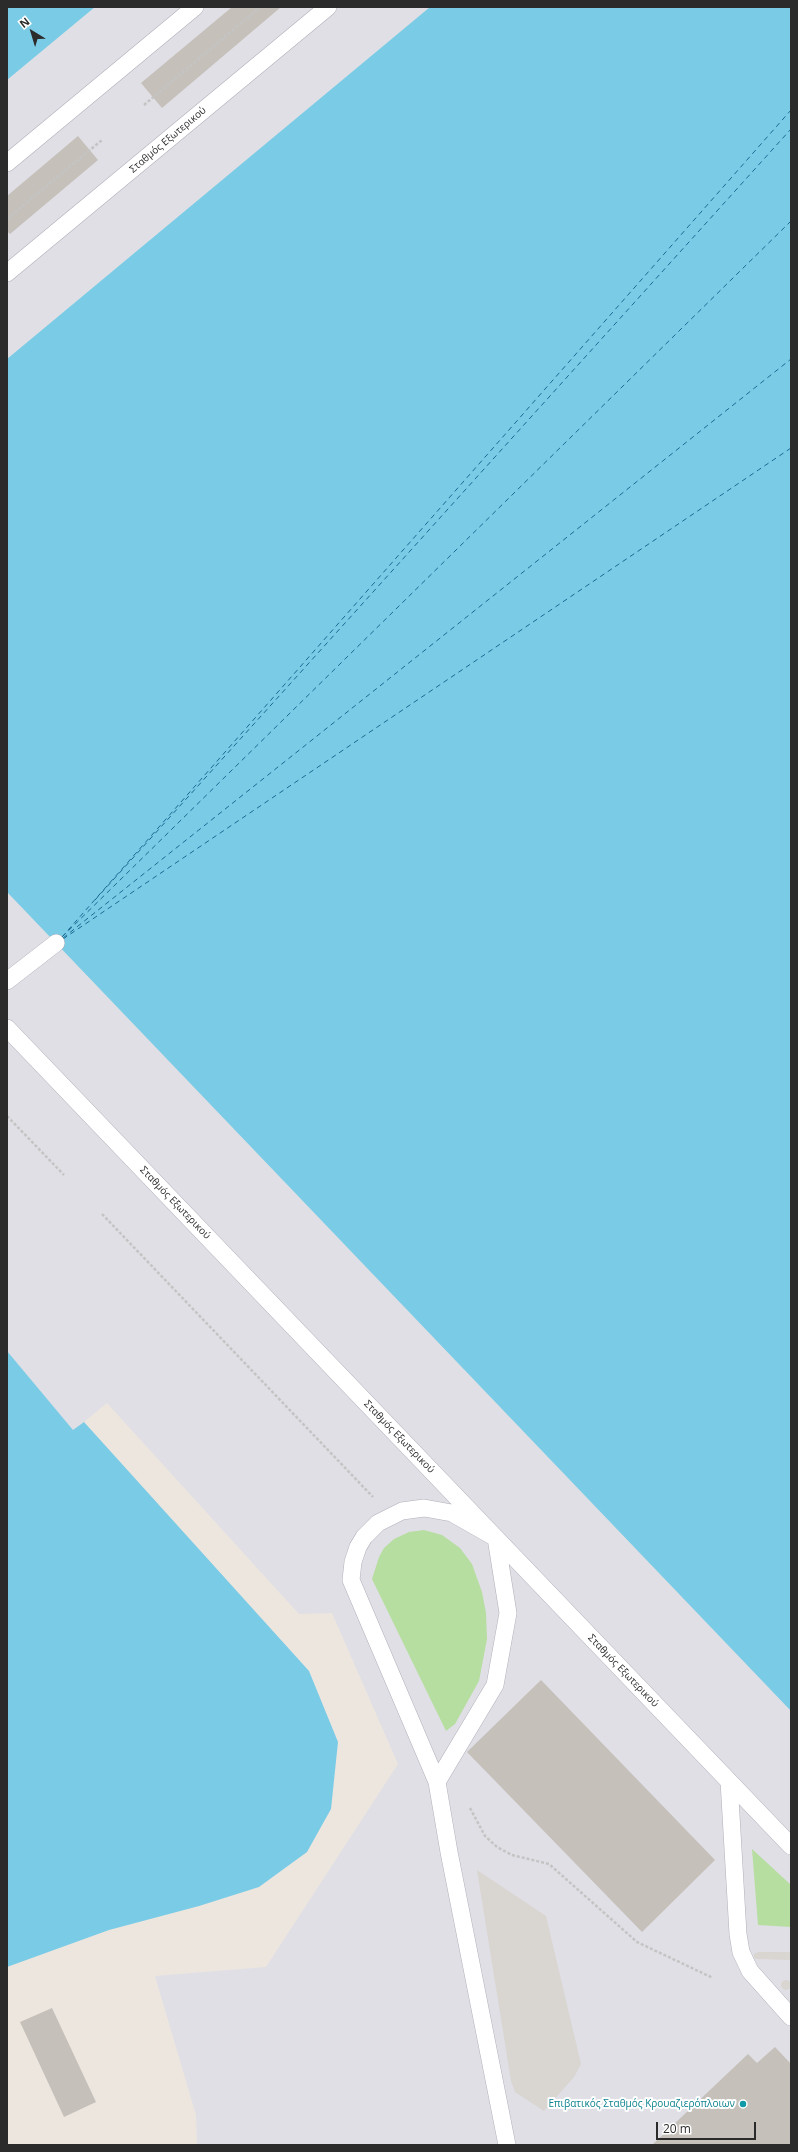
<!DOCTYPE html>
<meta charset="utf-8">
<style>
body{margin:0}
#map{position:relative;width:798px;height:2152px;overflow:hidden;background:#ece6df;font-family:"Open Sans",sans-serif}
canvas{display:block}
.frame{position:absolute;inset:0;border:8px solid #2b2b2b;pointer-events:none}
.north{position:absolute;left:12px;top:12px;width:40px;height:40px;-webkit-text-stroke:3px #fff;paint-order:stroke;rotate:322deg;font-size:11px;font-weight:700;line-height:16px;text-align:center;color:#2b2b2b}
.north::after{content:'';display:block;margin:auto;width:14px;height:18px;background:#2b2b2b;clip-path:polygon(50% 0,100% 100%,50% 72%,0 100%)}
.scale{position:absolute;left:656px;top:2122px;width:100px;height:18px;box-sizing:border-box;border:2px solid #2b2b2b;border-top:0;padding-left:5px;font-size:12px;line-height:14px;white-space:nowrap;color:#2b2b2b;-webkit-text-stroke:3px #fff;paint-order:stroke}
</style>
<div id="map">
<canvas width="798" height="2152"></canvas>
<div class="frame"></div>
<div class="north">N</div>
<div class="scale">20 m</div>
</div>
<script>
const g = document.querySelector('canvas').getContext('2d');
g.lineJoin = 'round';
function paint(path, color) {
  g.fillStyle = color;
  g.fill(path, 'evenodd');
}
function shape(rows) {
  const path = new Path2D();
  for (const r of rows) {
    if (r.length === 3) {
      path.moveTo(r[0] + r[2], r[1]);
      path.arc(r[0], r[1], r[2], 0, 2 * Math.PI);
      continue;
    }
    path.moveTo(r[0], r[1]);
    for (let i = 2; i < r.length; i += 2) path.lineTo(r[i], r[i + 1]);
  }
  return path;
}
function strokePath(path, color, width, dash) {
  g.strokeStyle = color;
  g.lineWidth = width;
  g.lineCap = dash ? 'butt' : 'round';
  g.setLineDash(dash || []);
  g.stroke(path);
}
function drawText(font, color, halo, rows, align = 'center') {
  g.font = font + ' "Open Sans",sans-serif';
  g.lineWidth = 4;
  g.setLineDash([]);
  g.textBaseline = 'middle';
  g.strokeStyle = halo;
  g.fillStyle = color;
  for (const [text, x, y, turn = 0] of rows) {
    g.save();
    g.translate(x, y);
    g.rotate((+turn || 0) * Math.PI / 180);
    g.textAlign = isNaN(turn) ? turn : align;
    if (halo) g.strokeText(text, 0, 0);
    g.fillText(text, 0, 0);
    g.restore();
  }
}
const industrial = shape([
 [95,7,430,7,7,359,7,80],
 [7,892,791,1711,791,2145,197,2145,196,2115,155,1976,266,1967,398,1764,332,1613,299,1614,107,1403,73,1431,7,1351]
]);
const green = shape([
 [424,1530,442,1535,460,1548,472,1564,482,1592,486,1613,487,1639,479,1681,455,1724,446,1731,372,1579,379,1557,384,1548,394,1539,409,1532],
 [752,1849,791,1885,791,1927,758,1925]
]);
const plaza = shape([
 [477,1870,546,1916,581,2064,574,2077,544,2111,515,2092,511,2081],
 [758,1952,791,1952,791,1960,757,1959,754,1958,754,1954],
 [786,1985,5]
]);
const water = shape([
 [7,7,95,7,7,80],
 [430,7,791,7,791,1711,7,892,7,359],
 [7,1351,73,1430,84,1422,309,1671,338,1742,331,1809,307,1852,259,1887,199,1906,109,1930,7,1967]
]);
const ferry = shape([
 [95,900,791,129],
 [62,937,791,110],
 [62,937,791,221],
 [63,938,791,359],
 [63,939,791,448]
]);
const building = shape([
 [232,7,281,7,162,108,141,83],
 [78,136,98,160,10,234,7,231,7,196],
 [541,1680,715,1860,642,1932,467,1752],
 [52,2008,96,2102,64,2117,20,2022],
 [775,2047,791,2064,791,2145,652,2145,748,2054,757,2063]
]);
const path = shape([
 [144,105,260,7],
 [7,219,102,140],
 [7,1116,64,1175],
 [102,1214,373,1497],
 [470,1808,485,1836,497,1847,512,1855,549,1864,637,1942,713,1978]
]);
const lane = shape([
 [7,163,195,7],
 [7,273,328,7],
 [7,981,56,943],
 [7,1028,791,1846],
 [729,1781,738,1934,741,1952,750,1971,791,2017],
 [437,1782,495,1685,508,1613,496,1538,452,1513,424,1508,402,1511,378,1523,364,1537,358,1547,353,1562,351,1580,437,1782,449,1852,507,2145]
]);
const markers = [
 [743,2104,4,"#0f9aa8"]
];
const streetNames = [
 ["Σταθμός Εξωτερικού",168,140,-40],
 ["Σταθμός Εξωτερικού",175,1203,46],
 ["Σταθμός Εξωτερικού",399,1437,46],
 ["Σταθμός Εξωτερικού",623,1671,46]
];
const cultureNames = [
 ["Επιβατικός Σταθμός Κρουαζιερόπλοιων",735,2104]
];
paint(industrial, '#e0dfe5');
paint(green, '#b6dea0');
paint(plaza, '#d9d5d1');
paint(water, '#7acbe6');
strokePath(ferry, '#186b93', 1, [5, 4]);
paint(building, '#c5c0ba');
strokePath(lane, '#afb1bb', 18);
strokePath(path, '#c4c4c4', 2.5, [3, 2]);
strokePath(lane, '#fff', 17);
for (const [x, y, r, color] of markers) {
  const dot = new Path2D();
  dot.arc(x, y, r, 0, 2 * Math.PI);
  g.fillStyle = color;
  g.fill(dot);
  strokePath(dot, '#fff', 1.5);
}
drawText('10px', '#2b2b2b', '#fff', streetNames);
drawText('10px', '#0d838f', '#fff', cultureNames, 'right');
</script>
